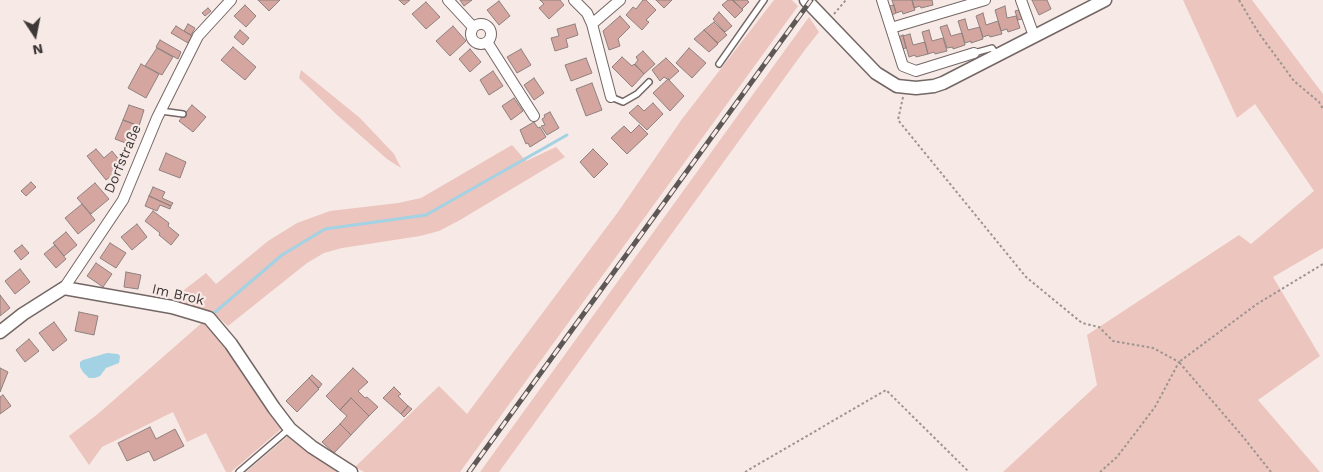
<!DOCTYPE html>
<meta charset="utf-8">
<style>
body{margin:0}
#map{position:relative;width:1323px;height:472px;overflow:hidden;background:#f7e9e6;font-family:"Work Sans",sans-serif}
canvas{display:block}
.north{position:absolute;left:10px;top:10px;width:50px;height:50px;-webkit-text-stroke:4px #f7e9e6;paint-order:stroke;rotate:169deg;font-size:14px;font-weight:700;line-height:20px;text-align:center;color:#3d3837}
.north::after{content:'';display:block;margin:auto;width:18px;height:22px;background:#3d3837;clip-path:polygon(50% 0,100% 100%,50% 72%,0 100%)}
</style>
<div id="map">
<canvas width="1323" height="472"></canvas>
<div class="north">N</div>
</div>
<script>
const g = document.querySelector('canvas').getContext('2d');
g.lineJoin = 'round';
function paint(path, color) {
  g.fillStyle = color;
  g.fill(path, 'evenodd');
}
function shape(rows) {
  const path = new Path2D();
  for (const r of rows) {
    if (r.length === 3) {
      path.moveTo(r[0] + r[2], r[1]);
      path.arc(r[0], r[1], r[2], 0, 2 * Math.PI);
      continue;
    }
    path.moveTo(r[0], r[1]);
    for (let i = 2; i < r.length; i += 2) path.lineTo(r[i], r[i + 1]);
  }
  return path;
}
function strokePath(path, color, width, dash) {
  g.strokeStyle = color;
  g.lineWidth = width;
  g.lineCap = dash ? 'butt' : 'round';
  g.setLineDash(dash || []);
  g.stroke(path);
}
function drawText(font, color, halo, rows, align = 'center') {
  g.font = font + ' "Work Sans",sans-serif';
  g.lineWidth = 4.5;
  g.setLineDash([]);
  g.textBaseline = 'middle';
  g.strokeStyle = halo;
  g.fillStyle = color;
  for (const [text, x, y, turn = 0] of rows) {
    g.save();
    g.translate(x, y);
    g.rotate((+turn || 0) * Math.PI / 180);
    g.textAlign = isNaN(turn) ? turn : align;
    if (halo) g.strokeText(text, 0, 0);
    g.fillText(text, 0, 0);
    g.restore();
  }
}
const green = shape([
 [774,0,792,0,798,6,460,472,364,472,355,467,439,386,467,414,618,212,682,119],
 [1183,0,1252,0,1323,94,1323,248,1273,277,1320,356,1258,400,1320,472,1003,472,1097,385,1087,335,1239,235,1251,244,1314,191,1255,104,1237,118],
 [809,17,819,32,804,51,499,472,480,472],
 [301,70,360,118,394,154,401,168,387,159,336,114,299,78],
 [512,145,526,161,556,147,565,157,460,220,439,231,420,236,342,248,324,253,307,263,228,326,213,313,171,300,206,273,216,284,268,241,297,223,330,211,398,203,421,198],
 [204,321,227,347,281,429,231,472,226,472,206,433,187,442,173,412,102,447,89,465,69,436,99,413],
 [288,436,337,472,246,472]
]);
const water = shape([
 [107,353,118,354,120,356,119,363,106,368,100,376,95,378,89,378,83,372,80,367,80,362,83,360]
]);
const stream = shape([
 [214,313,282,255,325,229,426,215,567,135]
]);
const building = shape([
 [258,0,280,0,269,11,258,0],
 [399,0,410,0,404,5,399,0],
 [460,0,472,0,464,6,460,0],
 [540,0,560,0,564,5,549,19,539,8,544,4,540,0],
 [643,0,646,0,656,10,646,20,649,22,642,30,626,15,633,7,636,9,643,0],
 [656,0,672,0,664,8,656,0],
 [728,0,732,0,743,10,735,18,722,5,728,0],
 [733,0,747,0,749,2,742,9,733,0],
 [892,0,912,0,915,10,903,14,902,11,896,13,892,0],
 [912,0,932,0,933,5,921,8,920,6,914,8,912,0],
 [1032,0,1047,0,1051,9,1039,15,1032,0],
 [499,1,510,16,499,25,487,10,499,1],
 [426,2,440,17,426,29,412,14,426,2],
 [245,5,256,16,246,27,234,16,245,5],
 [894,5,896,13,892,15,889,6,894,5],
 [1005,6,1007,18,1016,16,1020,28,1008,32,1007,29,1001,31,995,10,1005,6],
 [208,8,211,11,205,16,202,13,208,8],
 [1019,10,1022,19,1018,20,1015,11,1019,10],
 [719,12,732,26,725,32,713,19,719,12],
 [983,13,986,25,998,21,1002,34,990,37,989,35,983,37,976,16,983,13],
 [620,16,630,27,618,39,620,46,609,50,603,31,620,16],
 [965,19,968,30,980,27,983,39,971,43,971,41,965,43,958,21,965,19],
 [714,22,727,35,718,43,704,30,714,22],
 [188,24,195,28,191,35,184,31,188,24],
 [575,24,578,35,566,39,568,47,555,51,551,38,559,36,557,29,575,24],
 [947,25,951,36,962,33,965,45,953,49,953,47,947,48,940,27,947,25],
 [176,26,192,36,188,43,171,33,176,26],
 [453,26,466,41,450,56,436,41,453,26],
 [240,30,249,38,243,45,234,37,240,30],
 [704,30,718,44,709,52,694,39,704,30],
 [929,30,932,41,943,38,947,51,935,54,934,52,928,54,922,32,929,30],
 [910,34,913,45,925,42,928,54,916,57,915,55,909,57,903,36,910,34],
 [903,35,906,48,902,49,898,37,903,35],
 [160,40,181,52,178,59,156,47,160,40],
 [233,47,256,67,245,80,221,60,233,47],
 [157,48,173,57,162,75,145,66,157,48],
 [689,48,706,63,692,78,676,63,689,48],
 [470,49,481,62,470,72,459,59,470,49],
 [521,49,531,65,517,73,507,57,521,49],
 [643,51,655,64,644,74,635,64,638,60,636,57,643,51],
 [622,57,632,66,634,64,644,74,632,87,612,67,622,57],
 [586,58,592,73,571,81,565,65,586,58],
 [666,58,679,71,669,80,664,77,660,81,652,70,666,58],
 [141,64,159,74,146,98,128,88,141,64],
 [493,71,503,86,489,95,480,80,493,71],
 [534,78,544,93,534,100,524,85,534,78],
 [668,79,684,96,670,111,653,93,668,79],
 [592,83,602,110,586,116,576,89,592,83],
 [514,98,523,111,511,120,502,106,514,98],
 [653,103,663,114,647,130,629,113,638,105,644,111,653,103],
 [129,105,144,110,139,126,123,120,129,105],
 [192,105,206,117,193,132,179,121,192,105],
 [550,112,559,128,547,135,541,126,545,125,542,119,545,117,544,115,550,112],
 [123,120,139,126,131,145,115,139,123,120],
 [534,122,538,128,540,127,546,137,530,147,528,143,526,144,520,130,534,122],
 [639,125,648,134,627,154,611,138,624,126,631,133,639,125],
 [96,149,104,158,112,151,124,166,106,180,87,156,96,149],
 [593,149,608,164,594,178,580,162,593,149],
 [166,153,186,162,180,178,159,170,166,153],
 [31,182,36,187,26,196,21,191,31,182],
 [95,183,109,199,91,214,77,198,95,183],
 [153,187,165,192,162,198,173,203,171,206,149,196,153,187],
 [149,196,171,206,170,209,160,205,157,211,145,206,149,196],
 [82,204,95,220,78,234,65,218,82,204],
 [153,211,169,223,168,226,179,235,171,245,159,235,160,233,145,221,153,211],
 [137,224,147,237,132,250,121,237,137,224],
 [66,232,77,245,64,256,53,243,66,232],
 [110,243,126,253,116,268,100,258,110,243],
 [22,245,29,253,21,260,14,251,22,245],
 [55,245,66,259,56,268,44,254,55,245],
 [96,263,112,274,103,287,87,276,96,263],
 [20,269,30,282,15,294,5,281,20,269],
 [126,272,141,275,138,289,124,287,126,272],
 [0,295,10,308,0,316,0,295],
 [79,312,98,316,94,335,75,331,79,312],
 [54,322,67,340,53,351,39,333,54,322],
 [29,339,39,351,25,362,16,350,29,339],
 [0,368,8,372,0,392,0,368],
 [353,368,368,382,358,391,365,398,367,397,378,407,369,416,351,398,340,410,326,396,353,368],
 [312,375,322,384,319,388,309,378,312,375],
 [309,378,319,389,297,412,286,401,309,378],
 [394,387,401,394,398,396,408,406,401,414,383,398,394,387],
 [3,395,11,406,0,414,0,397,3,395],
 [351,398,369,416,351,435,340,424,347,416,340,410,351,398],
 [408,406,412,409,404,417,401,414,408,406],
 [340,424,351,435,334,453,322,442,340,424],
 [150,427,156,439,175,429,184,446,154,461,149,451,127,461,118,443,150,427]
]);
const path = shape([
 [1239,0,1258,32,1294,81,1319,102,1323,109],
 [834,14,846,0],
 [903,97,898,120,1026,277,1082,323,1099,327,1113,341,1153,348,1179,362,1155,407,1117,457,1100,472],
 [745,472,886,390,969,472],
 [1271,472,1244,438,1179,362,1257,304,1323,264]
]);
const service = shape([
 [974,53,992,48,997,55],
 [719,64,764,0],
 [611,97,623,102,637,94,649,82],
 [161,111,183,114],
 [239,472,289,429]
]);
const minor = shape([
 [448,0,473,27],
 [574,0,587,13,592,24,611,97],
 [882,0,903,66,916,71,974,53],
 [1021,0,1034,36],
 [481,34,10],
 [592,24,620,0],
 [891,28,985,0],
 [487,42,534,116],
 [64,288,123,200,157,118,198,36,231,0]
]);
const tertiary = shape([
 [806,0,876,73,897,86,916,88,934,86,943,83,1105,0],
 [0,332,23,314,64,288,172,307,209,318,231,344,274,408,290,429,312,447,351,472]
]);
const rail = shape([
 [469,472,811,0]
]);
const streetNames = [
 ["Dorfstraße",123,159,-67],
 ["Im Brok",178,295,13]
];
paint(green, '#ecc5be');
paint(water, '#a2d2e3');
strokePath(stream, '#a2d2e3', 3);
paint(building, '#d4a69f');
strokePath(building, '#8e817f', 1);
strokePath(service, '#736765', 8);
strokePath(minor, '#736765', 12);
strokePath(tertiary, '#736765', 15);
strokePath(path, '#9d9391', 2, [2.5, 2.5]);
strokePath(service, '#fff', 5);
strokePath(minor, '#fff', 10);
strokePath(tertiary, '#fff', 12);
strokePath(rail, '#5d5755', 5);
strokePath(rail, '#f7e9e6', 3, [9]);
drawText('14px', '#3d3837', '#f7e9e6', streetNames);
</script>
